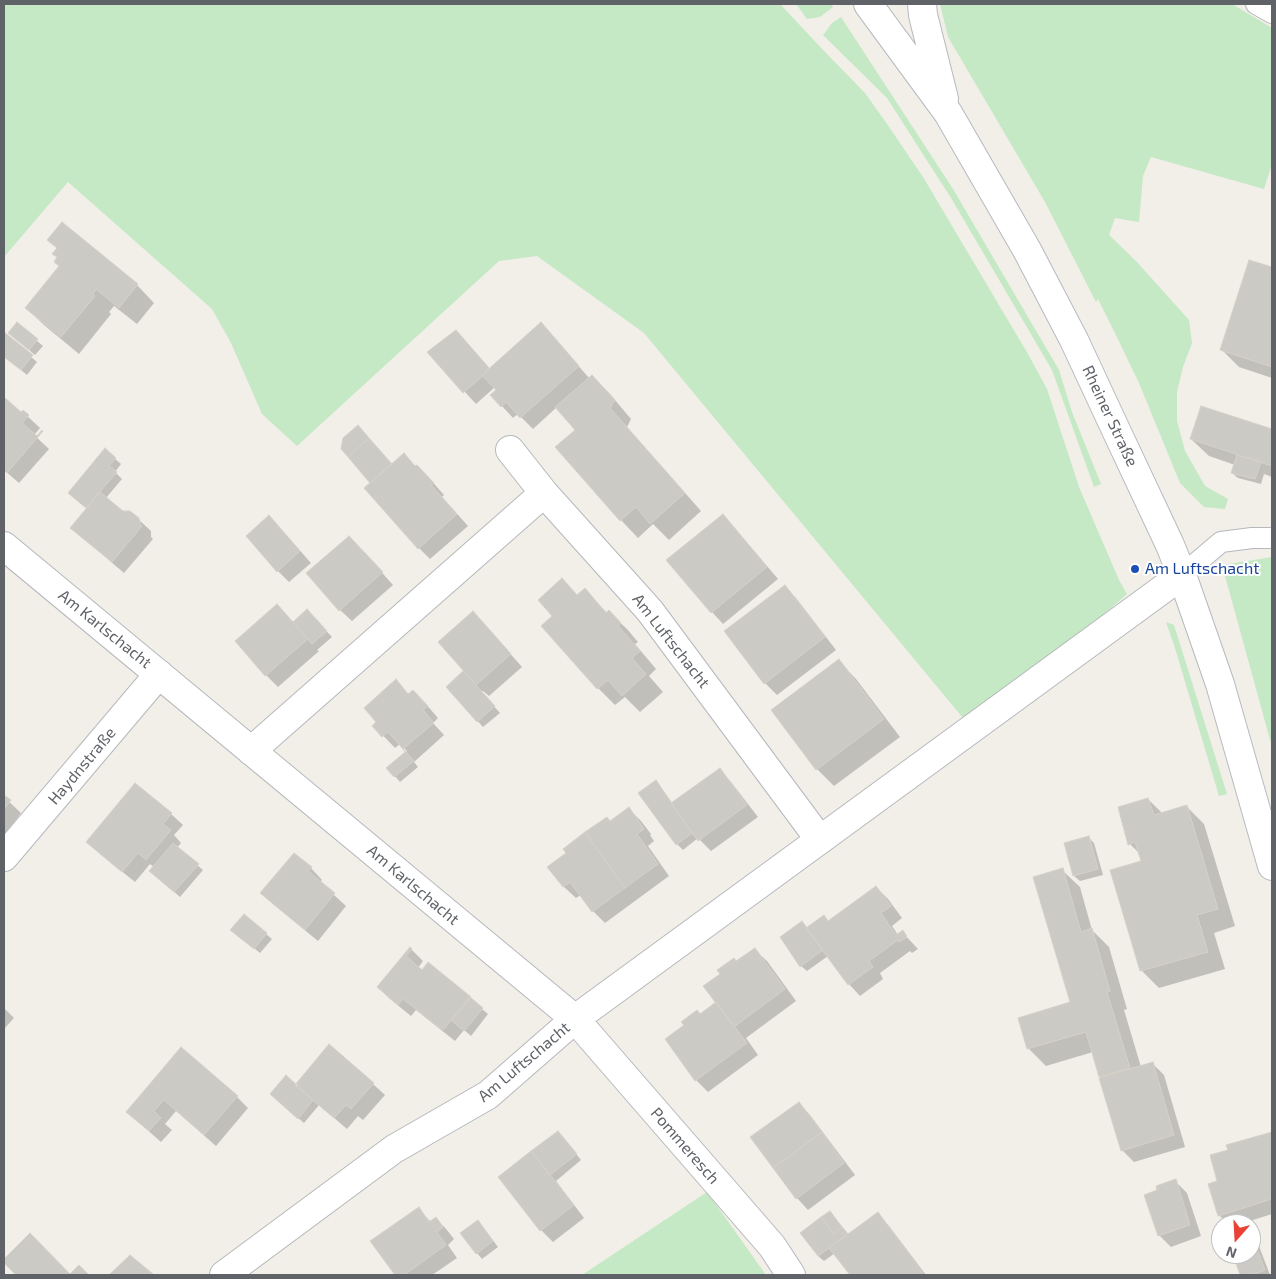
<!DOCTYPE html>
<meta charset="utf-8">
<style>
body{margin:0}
#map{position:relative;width:1276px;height:1279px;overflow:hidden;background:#f1efe8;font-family:"Exo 2",sans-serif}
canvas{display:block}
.frame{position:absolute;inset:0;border:5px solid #5f6368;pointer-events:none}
.north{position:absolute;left:1211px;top:1214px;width:50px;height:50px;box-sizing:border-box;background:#fff;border:1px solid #bfc1c3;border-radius:50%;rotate:199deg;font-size:14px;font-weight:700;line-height:20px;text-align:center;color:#5f6368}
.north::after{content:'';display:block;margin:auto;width:18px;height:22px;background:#ea4335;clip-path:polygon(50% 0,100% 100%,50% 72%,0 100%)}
</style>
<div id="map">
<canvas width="1276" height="1279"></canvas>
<div class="frame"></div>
<div class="north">N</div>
</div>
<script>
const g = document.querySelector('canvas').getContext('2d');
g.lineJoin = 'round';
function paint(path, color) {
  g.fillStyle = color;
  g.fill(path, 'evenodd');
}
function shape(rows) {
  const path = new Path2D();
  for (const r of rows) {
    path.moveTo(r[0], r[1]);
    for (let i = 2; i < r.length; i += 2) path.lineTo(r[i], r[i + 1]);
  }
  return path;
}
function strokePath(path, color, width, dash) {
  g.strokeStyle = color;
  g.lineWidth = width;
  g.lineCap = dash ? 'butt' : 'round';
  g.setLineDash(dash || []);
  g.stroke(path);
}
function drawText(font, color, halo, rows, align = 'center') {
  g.font = font + ' "Exo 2",sans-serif';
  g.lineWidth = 4;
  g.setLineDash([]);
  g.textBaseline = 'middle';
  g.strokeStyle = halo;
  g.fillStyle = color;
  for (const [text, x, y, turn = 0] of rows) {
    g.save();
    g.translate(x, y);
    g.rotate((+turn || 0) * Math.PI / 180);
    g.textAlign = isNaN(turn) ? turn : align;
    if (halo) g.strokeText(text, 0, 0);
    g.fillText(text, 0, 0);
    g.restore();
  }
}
const green = shape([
 [4,4,780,4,826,53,865,93,887,124,923,177,1028,354,1047,389,1079,487,1119,580,1127,594,1086,630,963,718,644,333,537,256,499,261,297,446,262,414,231,343,212,309,68,182,4,257],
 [796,4,831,4,833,7,820,17,807,19],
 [940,4,1232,4,1272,28,1272,164,1264,189,1151,157,1143,176,1139,222,1115,218,1109,235,1136,261,1189,320,1192,343,1183,367,1177,391,1177,421,1185,451,1205,486,1228,499,1225,509,1204,507,1180,483,1139,383,1114,331,1098,299,1096,302,1045,202,948,37],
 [841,17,953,189,1059,370,1072,412,1101,484,1094,487,1052,370,951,198,887,98,823,35,832,23],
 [1272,557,1272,747,1222,565],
 [1166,622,1174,625,1227,794,1219,796,1175,648],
 [707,1192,766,1275,582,1275]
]);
const shadow = shape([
 [62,224,137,285,154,303,137,324,114,306,109,312,111,314,79,354,44,325,26,308,60,267,58,258,58,249],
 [1250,261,1272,269,1272,378,1239,367,1221,349],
 [17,324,43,346,35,355,15,338],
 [4,334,37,362,27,375,4,356],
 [552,336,590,379,592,377,610,394,631,419,627,427,701,511,669,540,653,524,638,538,621,520,577,430,557,407,533,429,518,414,513,418,502,406,497,391,495,387,476,404,429,353,467,343,490,369],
 [4,398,21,414,23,412,40,428,34,435,49,449,19,483,4,470],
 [1202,407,1272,431,1272,477,1264,474,1261,484,1238,478,1232,473,1235,465,1209,456,1191,439],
 [105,450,121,464,115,472,122,479,106,498,123,513,138,519,151,531,151,537,153,539,124,573,84,539,72,528,88,509,75,498],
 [416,467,429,478,444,495,442,497,468,526,430,559,419,548],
 [722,515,734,527,778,579,723,624,712,612],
 [281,529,311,563,289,582,278,571],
 [361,549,393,585,352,621,340,610],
 [785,586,796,598,836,650,777,695,765,683],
 [585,590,608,614,609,612,627,629,638,642,635,644,656,669,649,676,663,692,640,712,625,697,615,705,598,688,578,596],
 [307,611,332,637,317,650,319,651,278,687,266,675,293,623],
 [485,625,522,667,489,696,483,691,481,692,500,713,483,727,447,687,470,676],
 [839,661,856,679,900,737,834,786,817,769],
 [396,681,409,695,425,703,438,718,433,723,444,735,414,762,418,767,400,782,388,768,407,751,400,744,395,748,374,726,378,722],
 [720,770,731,782,758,817,711,851,698,838,683,850,677,844,656,782,673,804],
 [4,797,21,813,4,835],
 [1148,799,1163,814,1186,806,1204,824,1235,926,1214,933,1225,969,1159,988,1141,970,1143,862,1141,855,1130,844],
 [629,809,641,821,651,834,650,835,654,841,648,846,669,876,605,923,593,911,581,895,576,898,564,887,549,867],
 [171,814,183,825,174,835,181,843,177,848,203,870,180,897,156,876,154,867,150,864,135,882,100,854,88,842],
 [1088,837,1094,843,1103,875,1080,881,1074,876],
 [311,868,322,880,320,882,346,906,318,941,274,905,262,893],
 [1062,870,1080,887,1092,930,1109,947,1127,1009,1124,1010,1141,1067,1152,1063,1164,1075,1185,1147,1134,1162,1122,1150,1102,1078,1100,1076,1093,1052,1046,1066,1028,1048,1071,1003],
 [876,887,888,899,902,918,892,926,898,935,902,932,918,949,912,953,910,951,880,973,883,979,860,996,849,984,828,956,807,971,801,966,802,923,808,928,829,922],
 [266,934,272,939,260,953,238,935],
 [410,948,423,961,418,968,482,1009,488,1014,471,1036,464,1030,455,1041,416,1010,411,1016,390,999,378,987],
 [755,950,767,961,796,1001,746,1038,758,1055,708,1092,696,1080,700,1015,717,1003,737,963],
 [4,1008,14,1018,4,1029],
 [181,1049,237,1097,248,1108,216,1146,176,1111,165,1124,172,1130,161,1142,127,1112],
 [373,1084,385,1095,363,1120,358,1116,347,1129,319,1105,304,1123,277,1100,296,1086],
 [799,1103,810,1115,855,1175,808,1210,797,1198],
 [1272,1133,1272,1214,1240,1224,1228,1224,1219,1215,1219,1182,1229,1151],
 [563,1138,581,1160,556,1181,584,1218,553,1242,541,1230,500,1178],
 [1175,1181,1187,1193,1201,1236,1171,1247,1159,1235,1158,1191],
 [418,1209,431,1222,436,1218,447,1230,454,1239,448,1245,457,1258,432,1275,396,1275,372,1241],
 [830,1212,849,1235,877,1214,889,1226,926,1275,851,1275,835,1253,824,1261,818,1256],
 [478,1222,483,1227,498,1247,482,1259,477,1253],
 [30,1235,70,1275,18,1275,4,1261],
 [1253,1240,1259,1246,1270,1275,1241,1275,1234,1254,1251,1254,1251,1241]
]);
const building = shape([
 [62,222,138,284,119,308,96,289,93,294,95,296,61,337,25,308,59,266,54,262,57,257,52,254,57,248,47,240,62,222],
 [1249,260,1272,267,1272,367,1220,350,1249,260],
 [17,322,38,339,29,350,8,333,17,322],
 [541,322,579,366,520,418,506,402,501,407,490,395,496,390,482,375,541,322],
 [456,330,489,368,482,375,483,376,463,393,427,352,456,330],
 [4,332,33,355,21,370,4,357,4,332],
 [592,375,615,400,610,408,685,493,650,524,636,507,620,521,555,447,575,430,555,407,592,375],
 [4,397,21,412,23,410,29,415,22,423,37,436,42,430,43,431,7,473,4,470,4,397],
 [1201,406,1272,429,1272,466,1190,439,1201,406],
 [358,425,369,438,348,457,341,449,343,438,358,425],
 [369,438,392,464,370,483,348,457,369,438],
 [105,448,116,458,109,466,117,472,86,508,68,493,105,448],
 [404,453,415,466,417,465,434,483,431,485,457,514,418,549,364,488,404,453],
 [1237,455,1261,462,1255,479,1231,473,1237,455],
 [100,492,123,511,130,511,139,518,140,525,142,526,112,562,70,528,100,492],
 [723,514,767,567,711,613,666,560,723,514],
 [269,515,300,551,277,572,246,536,269,515],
 [349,536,383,572,339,611,306,573,349,536],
 [562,578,577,595,585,588,606,613,609,610,621,623,618,626,640,651,632,658,646,674,622,696,608,680,597,689,541,626,552,616,538,600,562,578],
 [785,585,825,637,764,684,724,631,785,585],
 [277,604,308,639,265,676,235,641,277,604],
 [307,609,327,631,312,644,293,622,307,609],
 [473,611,511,654,476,685,438,642,473,611],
 [839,659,884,719,816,770,771,710,839,659],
 [463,671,495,706,477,722,446,687,463,671],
 [396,679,408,694,413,690,428,706,423,710,434,723,403,749,388,732,382,737,372,726,376,722,364,708,396,679],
 [403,749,414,761,394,777,386,768,405,752,403,749],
 [720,768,747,805,698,841,671,803,720,768],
 [656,780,692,833,676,845,638,793,656,780],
 [135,783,172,813,163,824,171,830,146,860,138,853,122,872,86,842,135,783],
 [4,795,11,800,4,809,4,795],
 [1148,798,1154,815,1187,805,1218,909,1197,915,1208,952,1140,971,1110,870,1141,861,1135,842,1128,845,1118,807,1148,798],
 [629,807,644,829,637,834,658,864,625,888,585,832,607,817,610,821,629,807],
 [585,832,625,888,592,912,570,882,563,887,547,867,566,853,563,849,585,832],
 [1089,836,1098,869,1073,876,1064,843,1089,836],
 [173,843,199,864,174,892,149,871,173,843],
 [294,853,312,867,308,871,335,893,305,930,260,893,294,853],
 [1063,868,1081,932,1092,928,1110,991,1107,992,1130,1068,1099,1077,1086,1032,1027,1049,1018,1018,1070,1002,1033,877,1063,868],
 [876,886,891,906,881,913,896,935,903,930,907,937,899,942,898,940,869,961,873,967,848,985,806,928,824,915,828,921,876,886],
 [244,914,267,933,254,949,230,930,244,914],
 [802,921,823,950,800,967,780,937,802,921],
 [410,947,412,949,406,956,422,970,428,962,471,997,443,1030,403,999,398,1005,377,987,410,947],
 [755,948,785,989,734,1027,703,986,720,974,717,970,734,958,736,961,755,948],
 [470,997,483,1008,464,1031,451,1020,470,997],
 [716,1002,747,1043,695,1081,665,1039,684,1025,681,1022,697,1010,700,1014,716,1002],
 [329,1044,374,1083,351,1109,346,1105,334,1118,295,1085,329,1044],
 [181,1047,238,1096,204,1135,164,1100,154,1111,161,1118,149,1131,126,1112,181,1047],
 [1153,1062,1174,1135,1121,1151,1099,1078,1153,1062],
 [286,1075,313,1100,298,1119,270,1094,286,1075],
 [799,1102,822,1132,773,1168,750,1137,799,1102],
 [558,1131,577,1154,550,1175,531,1151,558,1131],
 [822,1132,844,1163,796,1199,773,1168,822,1132],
 [1272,1132,1272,1199,1218,1216,1208,1184,1217,1181,1210,1155,1228,1150,1226,1145,1272,1132],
 [531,1151,574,1205,540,1231,498,1177,531,1151],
 [1176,1179,1190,1225,1158,1236,1144,1195,1157,1190,1156,1186,1176,1179],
 [419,1207,429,1222,436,1217,443,1227,437,1232,446,1245,404,1275,395,1275,370,1241,419,1207],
 [830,1211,842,1227,834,1234,821,1217,830,1211],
 [878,1212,923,1273,920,1275,850,1275,829,1248,878,1212],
 [821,1217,834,1234,842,1227,848,1234,818,1256,800,1233,821,1217],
 [478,1220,493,1241,476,1254,460,1233,478,1220],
 [30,1233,70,1274,79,1265,89,1275,16,1275,4,1263,4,1259,30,1233],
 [1253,1239,1265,1270,1252,1275,1240,1275,1233,1254,1251,1254,1251,1240,1253,1239],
 [130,1255,153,1274,151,1275,111,1275,110,1274,130,1255]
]);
const service = shape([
 [1256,4,1272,13],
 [1182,575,1221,542,1252,538,1272,538]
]);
const minor = shape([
 [510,450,544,493,650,611,820,840],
 [4,546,575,1019,772,1246,791,1275],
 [251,751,544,493],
 [4,857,159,674],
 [224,1275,394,1149,488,1095,575,1019,1182,575]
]);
const secondary = shape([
 [868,4,948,113,1027,250,1074,340,1115,428,1170,545,1182,575,1220,684,1272,866],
 [922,4,923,15,944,99]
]);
const markers = [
 [1135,569,5,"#1a4fb4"]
];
const streetNames = [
 ["Rheiner Straße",1110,416,65],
 ["Am Karlschacht",105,629,39],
 ["Am Luftschacht",671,641,52],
 ["Haydnstraße",82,766,-50],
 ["Am Karlschacht",413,885,40],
 ["Am Luftschacht",524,1062,-40],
 ["Pommeresch",685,1146,49]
];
const transitNames = [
 ["Am Luftschacht",1145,569]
];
paint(green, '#c5e8c5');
paint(shadow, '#0003');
paint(building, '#cccac5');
strokePath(building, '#d6d1c6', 1);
strokePath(service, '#b5b8bc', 22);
strokePath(minor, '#b5b8bc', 30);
strokePath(secondary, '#b6babf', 30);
strokePath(service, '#fff', 20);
strokePath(minor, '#fff', 28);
strokePath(secondary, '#fff', 28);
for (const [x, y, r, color] of markers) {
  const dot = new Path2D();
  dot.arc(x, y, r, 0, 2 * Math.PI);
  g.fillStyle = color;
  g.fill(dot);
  strokePath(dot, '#fff', 2);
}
drawText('16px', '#5f6368', '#fff', streetNames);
drawText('16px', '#164399', '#fff', transitNames, 'left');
</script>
